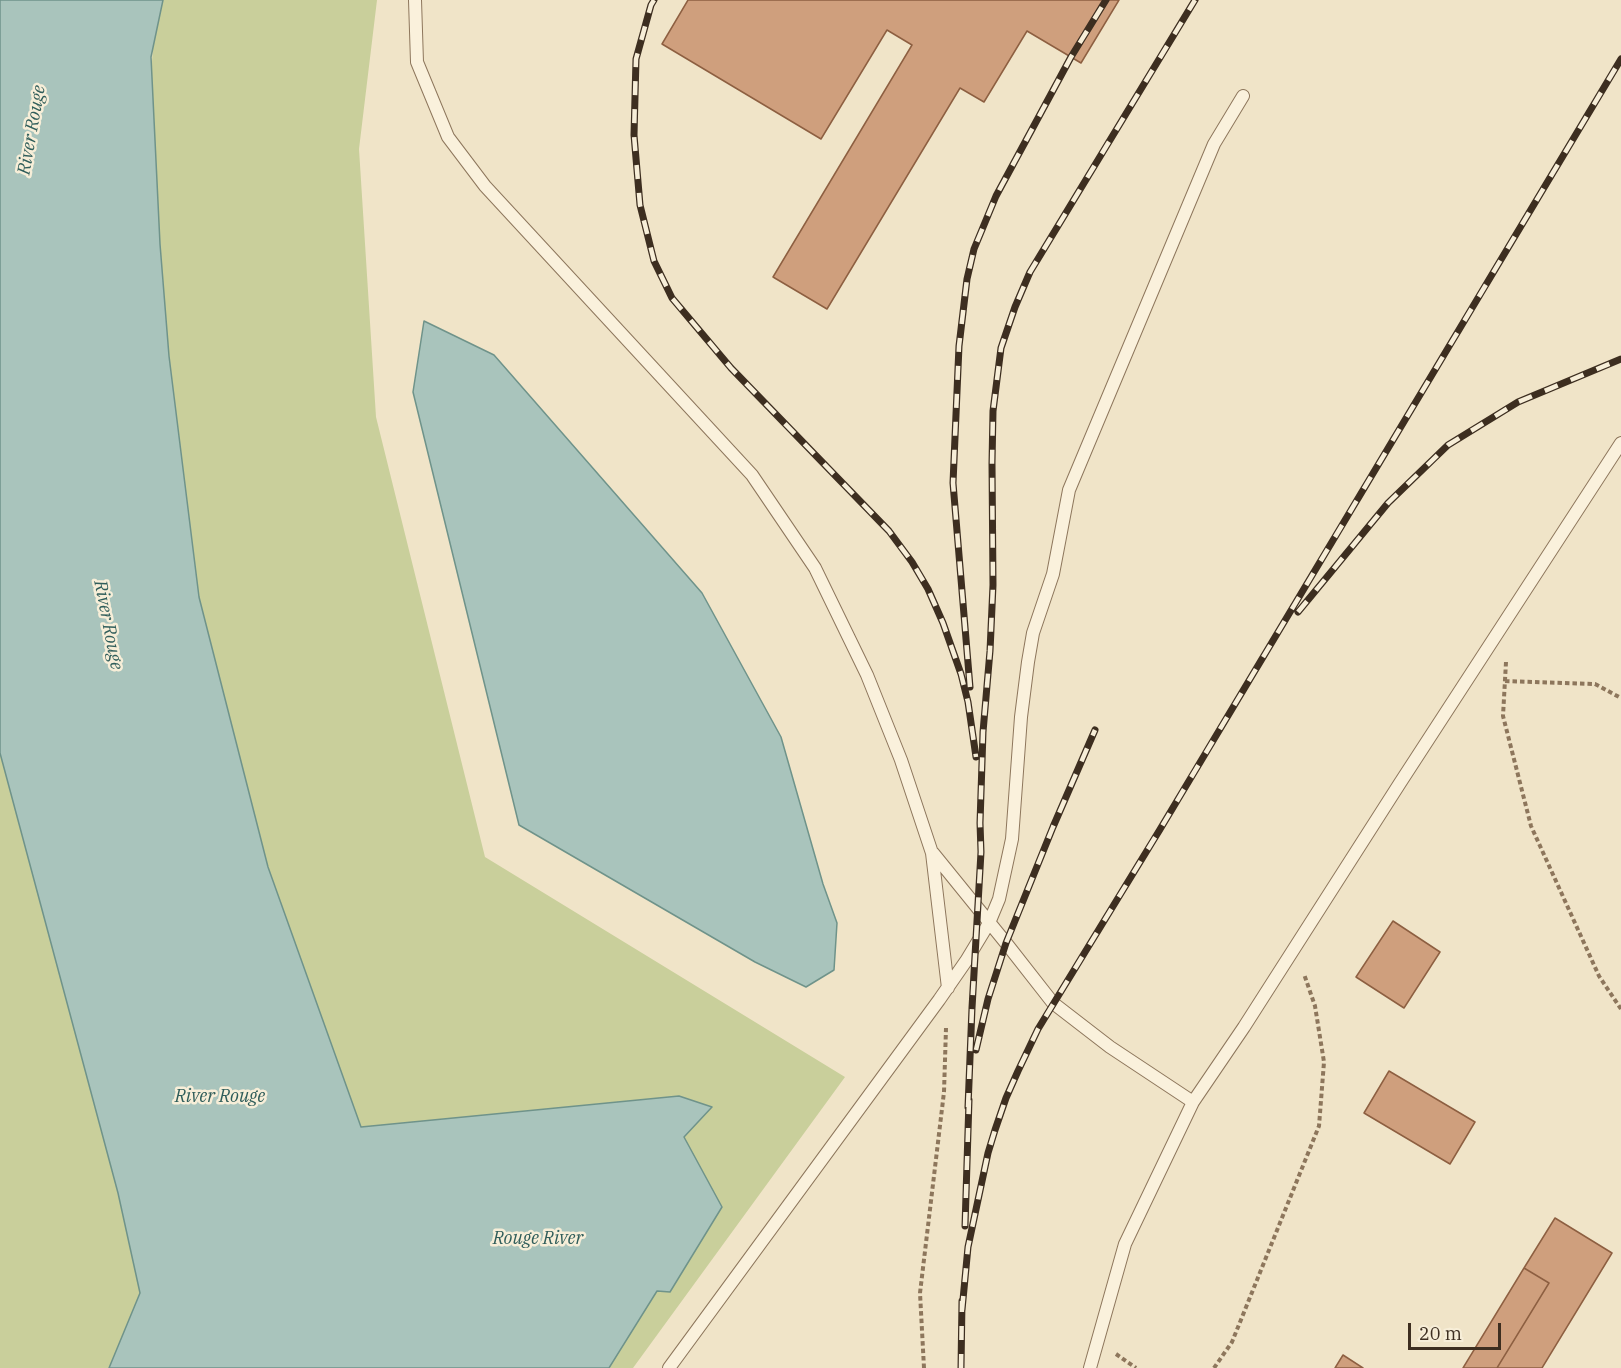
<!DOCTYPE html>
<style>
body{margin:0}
#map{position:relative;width:1621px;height:1368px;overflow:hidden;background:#f0e4c8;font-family:"IBM Plex Serif",serif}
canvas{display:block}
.scale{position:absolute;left:1408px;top:1323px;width:93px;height:27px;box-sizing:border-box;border:3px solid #3d2e20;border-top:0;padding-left:8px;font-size:18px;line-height:21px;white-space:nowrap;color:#3d2e20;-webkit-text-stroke:4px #f7eed8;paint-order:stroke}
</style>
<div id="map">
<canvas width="1621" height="1368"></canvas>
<div class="scale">20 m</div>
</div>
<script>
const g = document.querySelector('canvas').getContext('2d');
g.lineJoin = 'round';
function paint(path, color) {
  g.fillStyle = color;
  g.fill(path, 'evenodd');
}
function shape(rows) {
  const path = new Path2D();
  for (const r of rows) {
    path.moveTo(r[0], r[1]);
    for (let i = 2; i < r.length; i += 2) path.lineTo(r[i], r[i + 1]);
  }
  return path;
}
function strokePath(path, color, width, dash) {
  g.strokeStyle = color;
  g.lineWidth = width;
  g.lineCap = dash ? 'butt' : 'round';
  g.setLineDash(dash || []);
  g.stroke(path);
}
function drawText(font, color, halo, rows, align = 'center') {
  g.font = font + ' "IBM Plex Serif",serif';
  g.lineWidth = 5;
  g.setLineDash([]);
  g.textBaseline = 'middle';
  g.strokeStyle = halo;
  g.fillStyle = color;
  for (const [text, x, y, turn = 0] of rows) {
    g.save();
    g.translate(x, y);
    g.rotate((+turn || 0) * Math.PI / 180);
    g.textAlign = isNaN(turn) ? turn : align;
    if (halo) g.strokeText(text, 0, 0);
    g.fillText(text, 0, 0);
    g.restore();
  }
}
const green = shape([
 [163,0,377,0,359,149,376,417,485,857,845,1077,633,1368,609,1368,657,1291,684,1137,712,1107,679,1096,361,1127,268,867,199,597,169,356,160,244,144,185,153,46],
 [0,750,118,1193,140,1293,109,1368,0,1368]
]);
const water = shape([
 [0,0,163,0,151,57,160,244,169,356,199,597,268,867,361,1127,679,1096,712,1107,684,1137,722,1207,670,1292,657,1291,609,1368,109,1368,140,1293,118,1193,0,753,0,0],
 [424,321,494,355,702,593,781,737,823,884,837,923,834,970,806,987,755,962,519,825,413,392,424,321]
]);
const building = shape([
 [688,0,1119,0,1081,63,1027,31,984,102,960,88,827,309,773,277,912,45,887,30,821,139,662,44,688,0],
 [1393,921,1440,952,1404,1008,1356,977,1393,921],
 [1389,1071,1475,1122,1450,1164,1364,1113,1389,1071],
 [1555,1218,1612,1253,1542,1368,1497,1368,1549,1283,1524,1268,1555,1218],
 [1524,1268,1549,1283,1497,1368,1463,1368,1524,1268],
 [1343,1355,1363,1368,1335,1368,1343,1355]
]);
const path = shape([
 [1506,662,1503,716,1531,826,1599,976,1621,1009],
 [1505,681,1595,684,1621,698],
 [1116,1354,1136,1368],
 [924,1368,920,1293,944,1092,946,1028],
 [1214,1368,1232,1342,1319,1126,1324,1062,1315,1006,1304,974]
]);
const service = shape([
 [415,0,417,62,448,137,485,186,752,475,815,568,867,675,901,760,932,853,948,988],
 [933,853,1006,943,1053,1003,1110,1047,1193,1102],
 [669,1368,939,1000,966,961,989,923,999,899,1012,839,1021,717,1028,662,1033,633,1053,574,1069,490,1214,144,1243,96],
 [1090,1368,1125,1244,1193,1102,1244,1027,1400,783,1621,443]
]);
const rail = shape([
 [654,0,651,5,636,59,634,135,640,205,654,261,672,298,731,368,889,531,912,562,928,589,943,623,961,674,968,702,976,757],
 [1298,612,1388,503,1448,445,1518,402,1621,359],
 [970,687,953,483,959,346,967,279,974,249,996,196,1071,57,1106,0],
 [976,1050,988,999,1006,943,1053,827,1095,730],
 [968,1107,972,1008,981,852,980,823,983,732,990,651,993,585,992,463,993,411,1001,348,1015,307,1030,272,1195,0],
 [965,1226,969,1100],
 [962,1310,968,1247,988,1153,995,1130,1006,1098,1018,1071,1038,1029,1159,831,1621,59],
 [961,1368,962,1301]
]);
const waterNames = [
 ["River Rouge",32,130,-80],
 ["River Rouge",108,625,79],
 ["River Rouge",220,1097],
 ["Rouge River",538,1239]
];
paint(green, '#c9cf9b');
paint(water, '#a9c4bc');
strokePath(water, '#6f938a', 1.5);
paint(building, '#cf9f7d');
strokePath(building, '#8d5f41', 1.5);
strokePath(service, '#8d765c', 14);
strokePath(path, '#8d765c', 4, [4.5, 3]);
strokePath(service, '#faf1dc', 12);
strokePath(rail, '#3d2e20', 7);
strokePath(rail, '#f7eed8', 4.5, [14]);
drawText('italic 18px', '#2f5d5a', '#f7eed8', waterNames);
</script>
